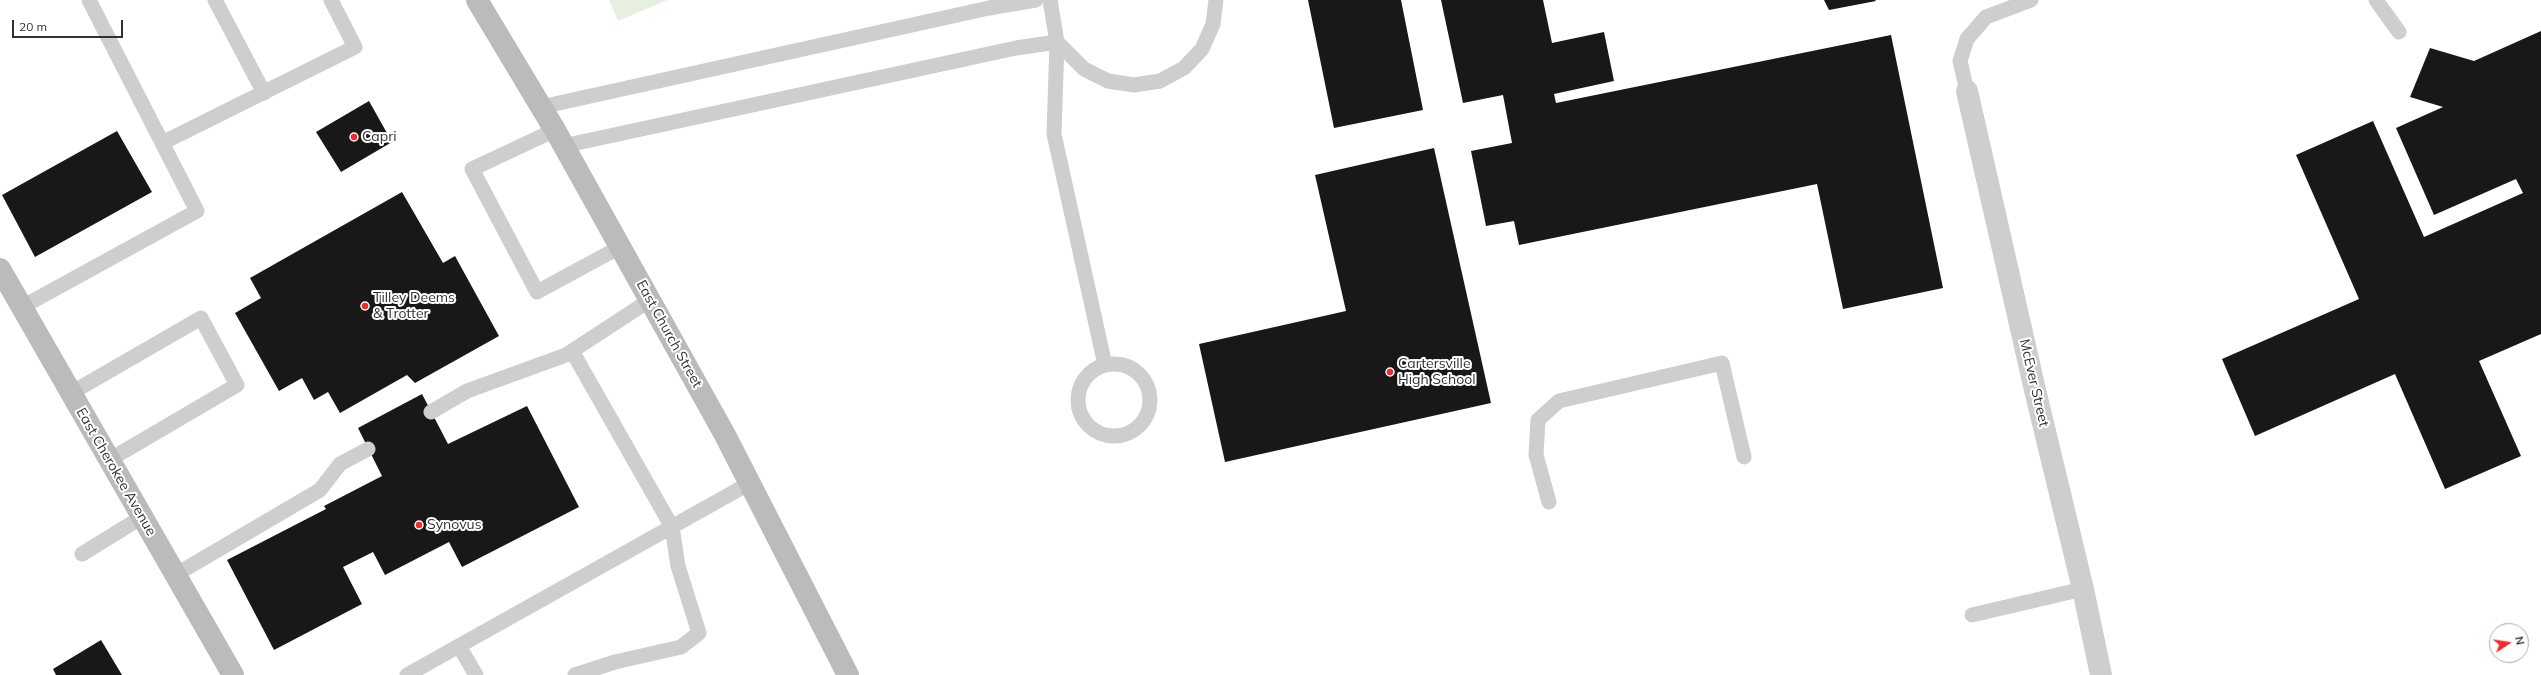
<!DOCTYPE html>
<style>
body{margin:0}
#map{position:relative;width:2541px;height:675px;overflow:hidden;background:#fff;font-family:Mulish,sans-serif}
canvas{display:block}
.north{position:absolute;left:2489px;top:623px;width:40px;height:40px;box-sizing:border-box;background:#fff;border:1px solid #adadad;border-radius:50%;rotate:78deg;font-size:11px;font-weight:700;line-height:16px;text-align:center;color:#313131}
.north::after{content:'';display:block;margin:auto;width:14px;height:18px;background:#f3292f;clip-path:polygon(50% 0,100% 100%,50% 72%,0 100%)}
.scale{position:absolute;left:12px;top:20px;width:111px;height:18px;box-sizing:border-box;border:2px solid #313131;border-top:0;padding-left:5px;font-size:12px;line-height:14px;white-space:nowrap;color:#313131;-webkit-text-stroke:3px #fff;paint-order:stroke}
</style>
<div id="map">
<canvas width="2541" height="675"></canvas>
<div class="north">N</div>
<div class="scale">20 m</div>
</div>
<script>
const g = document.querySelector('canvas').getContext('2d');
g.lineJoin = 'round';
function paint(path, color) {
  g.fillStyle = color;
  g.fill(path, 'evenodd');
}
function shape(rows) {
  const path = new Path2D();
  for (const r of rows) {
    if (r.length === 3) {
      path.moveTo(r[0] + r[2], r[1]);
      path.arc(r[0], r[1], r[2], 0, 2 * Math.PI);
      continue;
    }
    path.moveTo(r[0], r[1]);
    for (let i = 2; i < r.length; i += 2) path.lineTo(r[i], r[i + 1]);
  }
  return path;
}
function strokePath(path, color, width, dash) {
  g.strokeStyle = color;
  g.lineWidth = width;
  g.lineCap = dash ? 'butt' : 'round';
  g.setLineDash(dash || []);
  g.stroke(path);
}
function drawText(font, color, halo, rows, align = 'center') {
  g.font = font + ' Mulish,sans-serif';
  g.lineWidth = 4;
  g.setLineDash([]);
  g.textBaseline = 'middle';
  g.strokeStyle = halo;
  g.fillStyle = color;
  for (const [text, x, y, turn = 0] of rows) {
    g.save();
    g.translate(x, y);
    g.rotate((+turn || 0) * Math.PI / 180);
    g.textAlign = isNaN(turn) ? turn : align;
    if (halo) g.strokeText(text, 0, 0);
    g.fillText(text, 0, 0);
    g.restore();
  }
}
const green = shape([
 [609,0,667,0,618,21]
]);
const building = shape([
 [1308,0,1401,0,1423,110,1334,128],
 [1441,0,1543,0,1552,43,1604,32,1614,81,1554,94,1556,103,1891,35,1943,288,1843,309,1817,184,1519,245,1514,221,1486,226,1471,151,1512,143,1503,95,1463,103],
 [1824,0,1875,0,1876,1,1829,10],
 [2541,31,2541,334,2479,361,2521,456,2445,489,2395,374,2255,436,2222,359,2359,299,2296,155,2373,121,2424,237,2523,193,2516,179,2434,215,2396,128,2443,107,2410,97,2430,48,2474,61],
 [369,101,392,142,341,172,316,132],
 [117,131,152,192,35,257,2,195],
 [1434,148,1491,403,1225,462,1199,344,1346,311,1315,175],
 [402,192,443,263,455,256,499,336,415,383,407,375,340,413,328,392,314,400,302,378,279,391,235,313,261,298,250,278],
 [422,394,448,444,527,406,579,507,462,567,449,542,385,575,373,552,343,567,362,604,274,650,227,560,326,509,324,506,382,476,358,428],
 [101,640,122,675,56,675,53,669]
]);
const lane = shape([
 [215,0,264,93],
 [1050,0,1057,42,1084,69,1108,81,1134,85,1160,81,1184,68,1202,49,1213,24,1216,0],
 [2376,0,2399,32],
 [1967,91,1960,61,1967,39,1986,17,2031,0],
 [541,107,989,8,1036,0],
 [555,130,472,169,537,292,620,247],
 [162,143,355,47,331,0],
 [563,146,1016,48,1057,42,1054,134,1105,365],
 [22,307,197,211,89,0],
 [572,351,672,527,678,566,699,633,681,647,615,662,575,675],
 [1114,400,36],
 [71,393,201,318,237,385,109,460],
 [431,412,467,391,566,355,650,300],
 [1549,502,1536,455,1538,420,1559,401,1722,363,1744,457],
 [82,554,142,517],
 [175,575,320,490,340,464,368,449],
 [1972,615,2083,589],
 [459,646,476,675],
 [407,675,750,483]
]);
const street = shape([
 [1967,91,2035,390,2083,589,2101,675]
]);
const secondary = shape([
 [477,0,555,130,725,435,848,675],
 [0,269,233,675]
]);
const markers = [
 [354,137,4,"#f3292f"],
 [365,306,4,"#f3292f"],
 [1390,372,4,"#f3292f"],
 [419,525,4,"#f3292f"]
];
const poiNames = [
 ["Capri",362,137],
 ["Tilley Deems",373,298],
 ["& Trotter",373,314],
 ["Cartersville",1398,364],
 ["High School",1398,380],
 ["Synovus",427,525]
];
const streetNames = [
 ["East Church Street",669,334,61],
 ["McEver Street",2034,383,77],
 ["East Cherokee Avenue",116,472,60]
];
paint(green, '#e7efdf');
paint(building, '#181818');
strokePath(lane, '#cecece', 15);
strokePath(street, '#cecece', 22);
strokePath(secondary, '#bbb', 22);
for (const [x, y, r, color] of markers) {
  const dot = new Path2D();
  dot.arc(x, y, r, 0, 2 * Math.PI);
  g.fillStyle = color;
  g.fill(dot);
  strokePath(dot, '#fff', 1.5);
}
drawText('14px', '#313131', '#fff', poiNames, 'left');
drawText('14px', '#313131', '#fff', streetNames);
</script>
